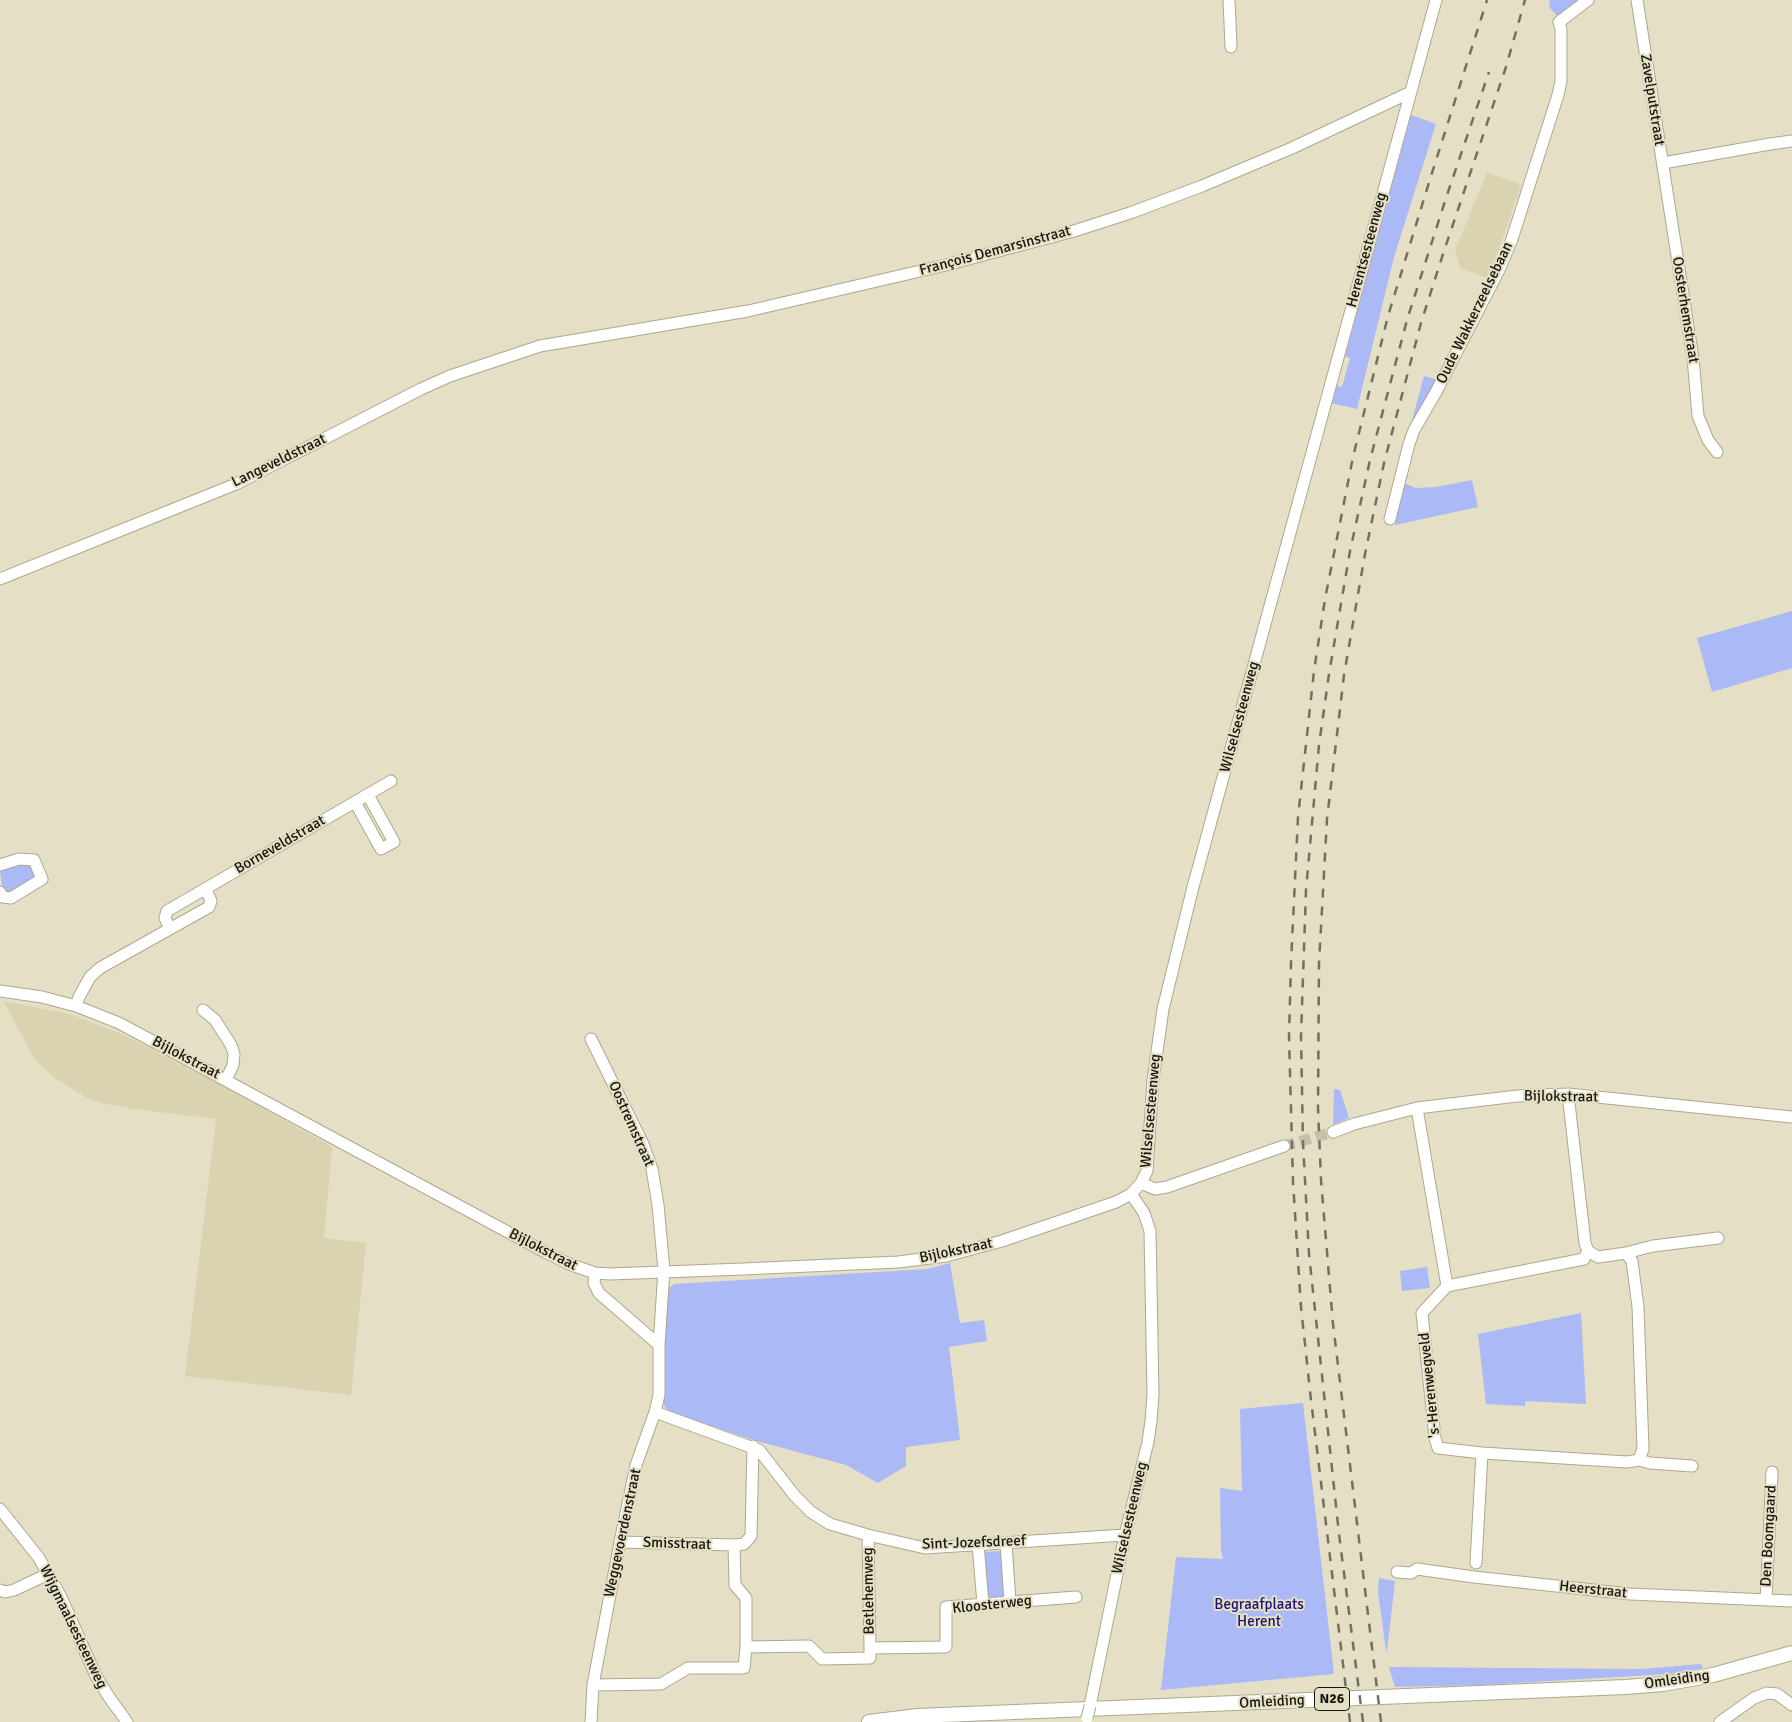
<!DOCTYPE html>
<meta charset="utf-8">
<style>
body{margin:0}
canvas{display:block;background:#e4dfc5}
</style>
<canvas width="1792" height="1722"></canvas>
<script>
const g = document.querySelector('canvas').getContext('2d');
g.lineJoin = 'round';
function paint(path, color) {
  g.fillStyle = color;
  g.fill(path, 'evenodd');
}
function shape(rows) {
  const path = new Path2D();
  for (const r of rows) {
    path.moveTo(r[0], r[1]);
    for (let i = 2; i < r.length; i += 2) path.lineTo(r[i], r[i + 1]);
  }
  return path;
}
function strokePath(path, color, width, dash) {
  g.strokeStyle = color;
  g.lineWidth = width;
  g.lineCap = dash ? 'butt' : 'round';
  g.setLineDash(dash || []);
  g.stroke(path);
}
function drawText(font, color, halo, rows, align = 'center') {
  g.font = font + ' Signika,sans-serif';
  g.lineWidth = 4;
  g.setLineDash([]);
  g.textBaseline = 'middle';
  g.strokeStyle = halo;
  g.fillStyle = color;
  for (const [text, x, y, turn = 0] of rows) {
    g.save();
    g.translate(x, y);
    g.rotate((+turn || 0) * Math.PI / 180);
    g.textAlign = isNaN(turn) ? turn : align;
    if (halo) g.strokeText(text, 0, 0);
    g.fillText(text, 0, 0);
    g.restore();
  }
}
const built = shape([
 [1487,173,1521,184,1503,238,1487,278,1460,268,1455,250],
 [3,1001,70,1014,122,1034,230,1090,332,1147,324,1238,366,1243,351,1395,185,1376,216,1119,134,1109,106,1104,87,1098,55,1078,36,1061]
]);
const green = shape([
 [1550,0,1579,0,1558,17,1549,7],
 [1411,115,1436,124,1394,257,1357,409,1331,403,1337,386,1342,387,1350,358,1345,356],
 [1424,376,1438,380,1408,435],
 [1472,480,1478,507,1395,525,1404,483,1416,488,1436,487],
 [1792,611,1792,668,1712,692,1697,638],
 [25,864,32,867,36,874,34,878,9,893,3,891,0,872,2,870],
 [1334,1089,1340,1090,1349,1118,1333,1125],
 [950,1263,960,1323,984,1320,987,1341,949,1347,960,1440,906,1447,906,1466,878,1483,846,1465,753,1440,668,1411,664,1405,665,1290,675,1284,928,1269],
 [1427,1267,1430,1288,1402,1291,1400,1271],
 [1581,1313,1586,1404,1525,1401,1525,1406,1486,1404,1478,1334],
 [1303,1403,1334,1674,1161,1690,1176,1557,1223,1559,1221,1551,1220,1488,1242,1491,1240,1409],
 [1003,1551,1006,1600,986,1601,982,1552],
 [1379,1578,1395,1581,1387,1651,1386,1651,1378,1592],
 [1701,1664,1703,1668,1668,1674,1481,1685,1395,1687,1389,1667,1643,1669]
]);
const minorTunnel = shape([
 [1284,1146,1333,1132]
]);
const minor = shape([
 [1229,0,1231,47],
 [1637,0,1693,358,1698,416,1708,440,1717,452],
 [1663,163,1770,144,1792,141],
 [1390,519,1409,444,1414,430,1436,392,1499,270,1512,239,1558,95,1561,81,1561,29,1559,22,1588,0],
 [0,579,236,484,421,389,450,376,540,346,748,311,946,265,1074,231,1130,213,1202,186,1292,148,1411,92],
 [355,802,381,849,394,842,368,795],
 [0,865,19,859,34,860,42,879,11,898,3,897,0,892],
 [170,929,165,918,167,911,391,781],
 [0,991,42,997,76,1006,119,1023,545,1252,569,1264,595,1273,610,1274,743,1269,898,1262,946,1256,1002,1241,1116,1202,1131,1194,1141,1183,1147,1171,1153,1080,1163,1009,1193,887,1436,0],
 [76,1006,79,997,90,977,100,968,209,907,211,901,206,890],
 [203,1010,215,1020,231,1045,234,1054,233,1065,226,1080],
 [591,1039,643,1144,652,1169,658,1205,664,1270,659,1345],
 [1417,1108,1447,1286,1422,1313,1435,1438,1438,1448,1482,1453,1627,1462,1639,1460,1643,1449,1638,1307,1632,1261,1626,1253,1598,1257,1588,1251,1585,1243,1568,1094],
 [1333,1132,1354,1124,1417,1108,1517,1096,1568,1094,1792,1117],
 [1141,1183,1155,1189,1167,1187,1284,1146],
 [1626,1253,1653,1246,1718,1238],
 [1447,1286,1584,1259,1588,1251],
 [655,1412,759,1450,795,1496,811,1512,830,1524,868,1535,925,1548,1125,1535],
 [1639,1460,1650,1463,1692,1466],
 [0,1509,39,1558,61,1597,96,1676,109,1697,127,1722],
 [868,1535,870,1648],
 [620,1542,734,1545,744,1544,751,1536,753,1446],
 [1006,1543,1010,1602],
 [978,1544,983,1604],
 [734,1545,735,1585,746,1598,746,1647],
 [1476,1563,1482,1453],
 [1397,1572,1411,1573,1417,1569,1474,1577,1630,1594,1792,1601],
 [0,1590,5,1592,14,1590,48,1574],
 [1766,1600,1772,1472],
 [593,1685,661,1684,688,1668,744,1668,746,1647,809,1646,822,1659,870,1658,870,1648,946,1647,946,1607,1076,1597],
 [1090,1706,1125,1535,1148,1442,1151,1421,1153,1394,1150,1231,1144,1213,1131,1194],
 [591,1722,593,1685,620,1542,636,1465,655,1412,659,1395,659,1345,599,1293,594,1283,595,1273],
 [1720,1722,1754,1698,1767,1693,1777,1694,1792,1705]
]);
const major = shape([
 [869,1722,917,1716,1626,1687,1663,1684,1713,1675,1792,1653]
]);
const rail = shape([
 [1350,1722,1311,1400,1301,1307,1293,1182,1289,1036,1291,963,1298,817,1314,671,1325,599,1353,457,1388,316,1431,176,1487,0],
 [1363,1722,1339,1534,1309,1254,1303,1143,1301,1036,1306,890,1319,745,1329,674,1350,551,1370,460,1407,320,1446,198,1489,72],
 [1381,1722,1333,1324,1321,1180,1318,1108,1319,963,1327,819,1344,675,1365,554,1384,463,1421,323,1443,254,1506,67,1525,0]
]);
const minorBridge = shape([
 [1087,1718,1090,1706]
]);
const shields = [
 [1332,1699,35]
];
const shieldNames = [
 ["N26",1332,1699]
];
const streetNames = [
 ["Zavelputstraat",1652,100,81],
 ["Herentsesteenweg",1367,250,-75],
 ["François Demarsinstraat",995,251,-15],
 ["Oosterhemstraat",1685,310,81],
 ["Oude Wakkerzeelsebaan",1475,313,-64],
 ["Langeveldstraat",279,461,-26],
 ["Wilselsesteenweg",1240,717,-75],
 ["Borneveldstraat",280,845,-30],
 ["Bijlokstraat",186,1058,28],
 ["Bijlokstraat",1561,1097,1],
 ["Wilselsesteenweg",1151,1111,-85],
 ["Oostremstraat",631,1124,66],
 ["Bijlokstraat",543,1250,27],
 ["Bijlokstraat",956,1251,-12],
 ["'s-Herenwegveld",1430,1385,-96],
 ["Wilselsesteenweg",1130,1518,-77],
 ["Weggevoerdenstraat",623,1533,-78],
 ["Den Boomgaard",1769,1536,-87],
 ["Sint-Jozefsdreef",974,1543,-2],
 ["Smisstraat",677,1544,2],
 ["Heerstraat",1593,1590,6],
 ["Betlehemweg",869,1591,-91],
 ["Kloosterweg",992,1605,-6],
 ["Wijgmaalsesteenweg",73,1627,64],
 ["Omleiding",1677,1680,-8],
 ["Omleiding",1272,1702,-3]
];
const parkNames = [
 ["Begraafplaats",1259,1605],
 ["Herent",1259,1622]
];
paint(built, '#d9d3b1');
paint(green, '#abb9f6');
strokePath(minorTunnel, '#c5c1a9', 11, [11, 5.5]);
strokePath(minor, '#aca88f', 13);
strokePath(major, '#aca88f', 16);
strokePath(minor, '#fff', 11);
strokePath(major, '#fff', 14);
strokePath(rail, '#74705f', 2.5, [9, 9]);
strokePath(minorBridge, '#aca88f', 13, []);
strokePath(minorBridge, '#fff', 11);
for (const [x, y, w] of shields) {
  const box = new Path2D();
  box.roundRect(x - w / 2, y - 11.5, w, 23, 4);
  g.fillStyle = '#e4dfc5';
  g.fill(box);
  strokePath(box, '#17150c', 1);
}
drawText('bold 14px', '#17150c', null, shieldNames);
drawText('15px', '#17150c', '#e4dfc5', streetNames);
drawText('15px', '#1a1175', '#e4dfc5', parkNames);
</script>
